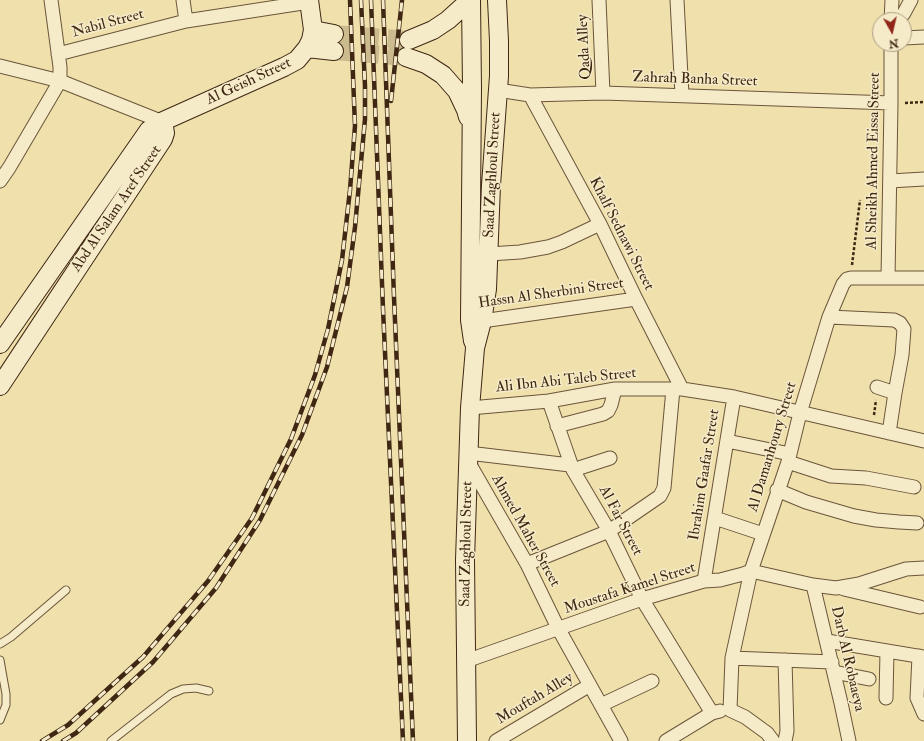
<!DOCTYPE html>
<style>
body{margin:0}
#map{position:relative;width:924px;height:741px;overflow:hidden;background:#efe0ac;font-family:"IM FELL Double Pica",serif}
canvas{display:block}
.north{position:absolute;left:872px;top:12px;width:40px;height:40px;box-sizing:border-box;background:#f5ebc9;border:1px solid #ac9d81;border-radius:50%;rotate:172deg;font-size:11px;font-weight:700;line-height:16px;text-align:center;color:#3f2714}
.north::after{content:'';display:block;margin:auto;width:14px;height:18px;background:#8f2418;clip-path:polygon(50% 0,100% 100%,50% 72%,0 100%)}
</style>
<div id="map">
<canvas width="924" height="741"></canvas>
<div class="north">N</div>
</div>
<script>
const g = document.querySelector('canvas').getContext('2d');
g.lineJoin = 'round';
function shape(rows) {
  const path = new Path2D();
  for (const r of rows) {
    path.moveTo(r[0], r[1]);
    for (let i = 2; i < r.length; i += 2) path.lineTo(r[i], r[i + 1]);
  }
  return path;
}
function strokePath(path, color, width, dash) {
  g.strokeStyle = color;
  g.lineWidth = width;
  g.lineCap = dash ? 'butt' : 'round';
  g.setLineDash(dash || []);
  g.stroke(path);
}
function drawText(font, color, halo, rows, align = 'center') {
  g.font = font + ' "IM FELL Double Pica",serif';
  g.lineWidth = 3;
  g.setLineDash([]);
  g.textBaseline = 'middle';
  g.strokeStyle = halo;
  g.fillStyle = color;
  for (const [text, x, y, turn = 0] of rows) {
    g.save();
    g.translate(x, y);
    g.rotate((+turn || 0) * Math.PI / 180);
    g.textAlign = isNaN(turn) ? turn : align;
    if (halo) g.strokeText(text, 0, 0);
    g.fillText(text, 0, 0);
    g.restore();
  }
}
const secondaryTunnel = shape([
 [334,34,409,40],
 [334,51,406,57]
]);
const path = shape([
 [905,103,924,102],
 [852,265,860,200],
 [874,415,876,400]
]);
const lane = shape([
 [0,644,11,637,66,590],
 [0,660,6,694,6,705,0,720],
 [111,741,171,694,183,689,196,688,209,691]
]);
const street = shape([
 [183,0,186,21],
 [599,0,603,93],
 [677,0,682,95],
 [891,20,892,0],
 [898,20,904,13,911,0],
 [904,38,924,37],
 [58,54,186,21,309,2],
 [0,66,60,81,163,122],
 [498,90,530,95,603,93,891,103],
 [530,95,600,224,636,299,682,389],
 [0,181,9,168,60,81,60,67,51,0],
 [890,181,924,179],
 [489,254,520,252,548,247,562,242,600,224],
 [888,278,891,103,891,44],
 [829,317,894,320,900,323,904,329,902,355,895,393],
 [475,321,482,321,636,299],
 [877,387,895,393,889,433],
 [549,401,573,470,609,531,642,599,712,713],
 [470,408,549,401,615,389,682,389,734,397,924,441],
 [557,426,603,414,608,411,611,405,615,389],
 [727,441,790,454],
 [468,453,570,465],
 [788,462,831,476,866,478,914,487],
 [469,463,527,564,558,628,621,741],
 [573,470,610,458],
 [777,490,806,502,854,516,876,520,899,522,917,523],
 [715,518,763,534],
 [527,564,609,531,660,496,664,488,673,389],
 [704,581,734,397],
 [813,585,841,703,849,741],
 [844,589,920,607],
 [827,641,924,657],
 [919,656,917,698,924,714],
 [732,658,832,662],
 [466,661,642,599,704,581,720,580,743,574,751,571,813,585,836,588,859,584,906,569,924,568],
 [834,672,869,679],
 [886,698,887,651],
 [601,705,652,681],
 [730,710,732,658,751,571,788,462,800,413,829,317,843,284,847,279,851,278,924,278],
 [730,710,745,717,767,733,773,741],
 [496,741,590,685],
 [666,741,712,713,720,711],
 [785,741,787,731,785,660]
]);
const secondary = shape([
 [471,0,472,88,470,320,473,341],
 [313,30,334,34],
 [409,40,433,30,448,20,470,0],
 [307,48,334,51],
 [406,57,426,64,443,75,457,91,466,110,468,117],
 [0,344,149,130,159,123,284,67,297,60,307,48,311,40,313,30,309,0],
 [0,386,163,139,165,133,163,122],
 [467,741,465,560,470,408,475,348,482,321,487,289,491,185,499,76,499,41,497,0]
]);
const rail = shape([
 [371,0,383,309,403,741],
 [383,0,394,297,413,741],
 [391,101,402,0],
 [42,741,68,725,143,657,208,581,252,518,291,439,315,375,328,329,342,260,350,190,355,126,350,0],
 [63,741,76,733,153,662,216,588,260,520,302,435,327,367,347,287,355,227,365,119,365,86,361,0]
]);
const streetNames = [
 ["Nabil Street",108,24,-15],
 ["Qada Alley",585,47,-93],
 ["Zahrah Banha Street",695,80,2],
 ["Al Geish Street",249,82,-25],
 ["Al Sheikh Ahmed Eissa Street",874,161,-89],
 ["Saad Zaghloul Street",493,175,-87],
 ["Abd Al Salam Aref Street",117,209,-56],
 ["Khalf Sednawi Street",621,234,63],
 ["Hassn Al Sherbini Street",551,294,-8],
 ["Ali Ibn Abi Taleb Street",566,381,-6],
 ["Al Damanhoury Street",773,447,-73],
 ["Ibrahim Gaafar Street",705,475,-81],
 ["Al Far Street",620,521,62],
 ["Ahmed Maher Street",525,531,61],
 ["Saad Zaghloul Street",467,544,-89],
 ["Moustafa Kamel Street",630,589,-18],
 ["Darb Al Robaaeya",847,659,77],
 ["Mouftah Alley",535,699,-31]
];
strokePath(secondaryTunnel, '#ccbb8e', 18, [18, 9]);
strokePath(lane, '#6b553a', 9);
strokePath(street, '#6b553a', 15);
strokePath(secondary, '#3f2714', 20);
strokePath(path, '#3f2714', 2.5, [3, 2]);
strokePath(lane, '#f5ebc9', 7);
strokePath(street, '#f5ebc9', 13);
strokePath(secondary, '#f5ebc9', 18);
strokePath(rail, '#3f2714', 4.5);
strokePath(rail, '#f5ebc9', 3, [9]);
drawText('15px', '#3f2714', '#f5ebc9', streetNames);
</script>
